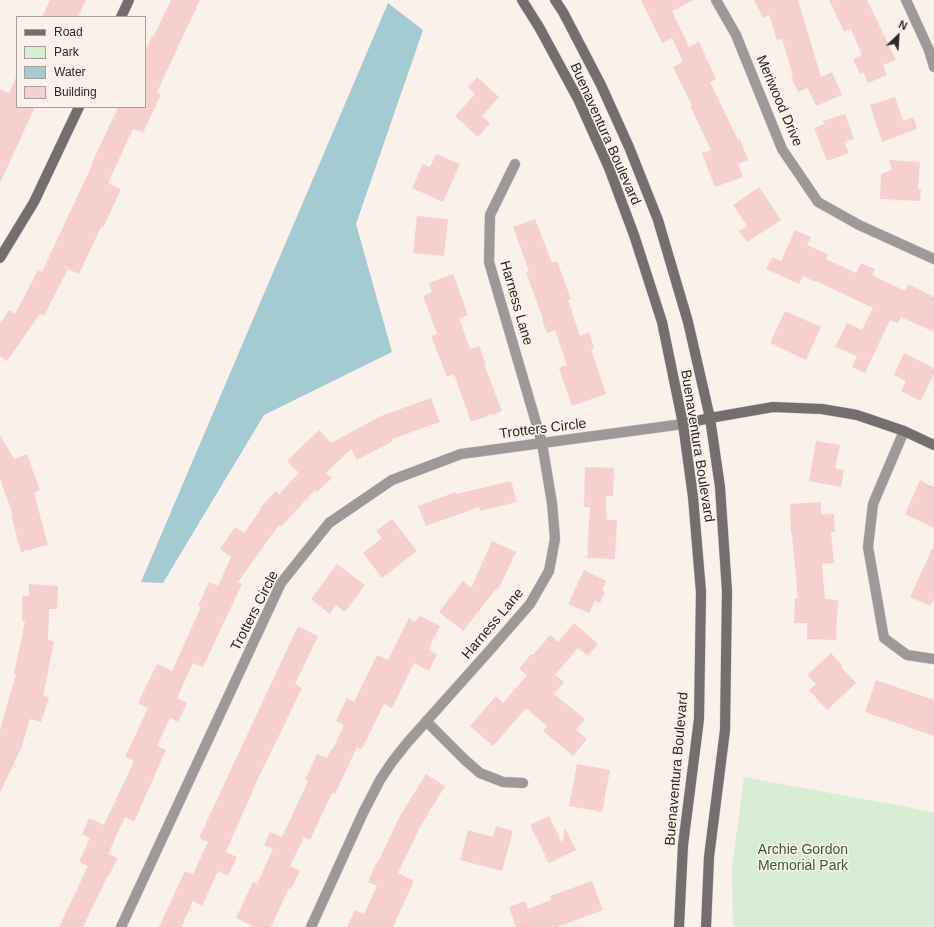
<!DOCTYPE html>
<style>
body{margin:0}
#map{position:relative;width:934px;height:927px;overflow:hidden;background:#faf2ea;font-family:Arial,sans-serif}
canvas{display:block}
.legend{position:absolute;left:16px;top:16px;width:130px;height:92px;box-sizing:border-box;background:#faf2ea;border:1px solid #a7a19b;margin:0;padding:5px 7px;list-style:none;font-size:12px;color:#2b2825}
.legend li{display:flex;align-items:center;gap:8px;height:20px}
.legend b{width:20px;border:1px solid #a7a19b}
.north{position:absolute;left:878px;top:16px;width:40px;height:40px;-webkit-text-stroke:3px #faf2ea;paint-order:stroke;rotate:25deg;font-size:11px;font-weight:700;line-height:16px;text-align:center;color:#2b2825}
.north::after{content:'';display:block;margin:auto;width:14px;height:18px;background:#2b2825;clip-path:polygon(50% 0,100% 100%,50% 72%,0 100%)}
</style>
<div id="map">
<canvas width="934" height="927"></canvas>
<ul class="legend">
<li><b style="height:5px;background:#756e6f"></b>Road</li>
<li><b style="height:11px;background:#d9edd4"></b>Park</li>
<li><b style="height:11px;background:#a4cbd1"></b>Water</li>
<li><b style="height:11px;background:#f5d0cc"></b>Building</li>
</ul>
<div class="north">N</div>
</div>
<script>
const g = document.querySelector('canvas').getContext('2d');
g.lineJoin = 'round';
function paint(path, color) {
  g.fillStyle = color;
  g.fill(path, 'evenodd');
}
function shape(rows) {
  const path = new Path2D();
  for (const r of rows) {
    path.moveTo(r[0], r[1]);
    for (let i = 2; i < r.length; i += 2) path.lineTo(r[i], r[i + 1]);
  }
  return path;
}
function strokePath(path, color, width, dash) {
  g.strokeStyle = color;
  g.lineWidth = width;
  g.lineCap = dash ? 'butt' : 'round';
  g.setLineDash(dash || []);
  g.stroke(path);
}
function drawText(font, color, halo, rows, align = 'center') {
  g.font = font + ' Arial,sans-serif';
  g.lineWidth = 3;
  g.setLineDash([]);
  g.textBaseline = 'middle';
  g.strokeStyle = halo;
  g.fillStyle = color;
  for (const [text, x, y, turn = 0] of rows) {
    g.save();
    g.translate(x, y);
    g.rotate((+turn || 0) * Math.PI / 180);
    g.textAlign = isNaN(turn) ? turn : align;
    if (halo) g.strokeText(text, 0, 0);
    g.fillText(text, 0, 0);
    g.restore();
  }
}
const green = shape([
 [744,777,934,812,934,927,733,927,732,867]
]);
const water = shape([
 [388,3,423,30,356,224,392,352,264,415,163,583,141,582]
]);
const building = shape([
 [50,0,86,0,78,17,42,17],
 [171,0,200,0,157,92,161,94,143,133,133,129,108,183,121,189,103,228,101,227,79,274,68,269,44,316,40,314,7,361,0,356,0,324,9,310,15,314,38,270,42,272,93,163,92,163,118,107,145,107,145,52,152,36,154,36],
 [641,0,693,0,672,11,689,47,699,42,716,79,710,82,738,140,740,139,748,160,738,164,743,177,715,187,702,153,711,150,690,106,692,105,673,67,683,62,672,38,662,43],
 [754,0,798,0,821,77,832,72,842,95,816,106,808,88,798,92,791,77,793,76,782,39,777,40,769,15,763,18],
 [829,0,867,0,896,60,883,65,887,75,868,83,863,72,860,74,853,59,862,55,851,29,844,32],
 [17,75,17,107,35,107,0,183,0,89,9,93],
 [477,77,499,97,482,116,490,123,478,137,455,116,475,94,468,87],
 [895,97,903,121,913,117,917,129,882,142,870,105],
 [845,114,854,139,844,142,849,153,827,161,814,128,824,124,823,121],
 [436,154,460,164,443,202,412,188,423,164,430,167],
 [889,160,920,162,918,189,921,189,920,201,880,199,881,174,892,170],
 [759,187,781,220,747,242,739,231,747,226,733,205],
 [417,216,448,219,444,256,413,253],
 [535,219,552,263,557,261,571,299,568,300,580,336,589,332,594,348,591,349,606,394,572,406,559,368,567,365,555,330,547,333,542,320,543,319,526,272,529,271,513,227],
 [795,230,811,237,807,245,828,254,826,259,856,273,861,263,875,269,872,275,905,291,908,284,934,297,934,332,901,317,898,323,890,320,865,373,852,367,857,356,835,347,847,323,862,330,873,308,816,281,815,282,803,276,799,284,766,269,772,257,781,261],
 [453,274,468,315,459,318,470,349,479,346,486,363,484,364,502,411,471,422,454,374,447,377,431,336,437,334,423,296,432,292,429,283],
 [785,311,821,327,806,360,770,343],
 [904,353,934,368,934,374,921,401,901,391,906,381,894,375],
 [431,398,440,422,392,439,393,441,357,460,351,449,326,473,332,478,317,492,315,490,281,527,279,525,238,582,242,584,203,667,193,663,177,698,187,703,178,722,170,718,157,746,166,750,134,822,125,817,108,854,117,858,109,876,108,875,83,927,59,927,88,866,79,862,90,838,82,834,89,818,104,825,134,761,125,757,148,708,138,703,157,664,172,671,201,607,198,606,209,582,218,586,231,557,220,549,235,527,244,533,261,509,260,508,276,491,279,494,299,473,287,461,319,430,331,443,381,416],
 [0,435,14,459,27,454,40,490,34,493,48,545,21,552,11,515,13,515,0,479],
 [816,441,840,445,835,468,844,470,841,487,809,481],
 [585,467,614,468,613,496,606,496,606,520,617,520,615,559,587,558,590,507,584,507],
 [920,480,934,487,934,528,905,514],
 [511,481,517,502,480,511,479,507,426,526,418,506,456,492,456,494],
 [821,502,821,514,834,514,835,532,831,532,834,563,822,564,825,599,838,600,836,640,807,639,807,623,794,623,795,598,798,599,792,534,791,534,790,504],
 [392,519,417,551,382,578,363,553,382,538,376,531],
 [492,541,516,552,498,590,496,589,463,631,439,612,451,596,453,597,452,595,463,581,471,588],
 [934,545,934,599,930,606,910,597],
 [337,564,365,585,345,612,336,605,330,614,311,599],
 [584,570,606,581,602,590,605,592,600,603,595,601,589,613,568,604],
 [29,584,58,586,57,609,49,609,48,640,54,641,43,696,49,697,41,722,30,719,22,746,0,793,0,730,16,674,14,674,25,621,22,621,22,596,29,596],
 [420,616,440,626,428,650,437,654,429,671,414,663,392,708,384,704,362,749,357,747,335,794,332,793,310,840,304,837,290,866,300,871,291,889,289,888,271,927,255,927,236,918,253,882,257,884,273,849,264,845,270,832,282,837,308,781,305,780,317,754,327,758,332,748,333,749,344,725,336,721,347,698,354,702,377,655,388,660,409,618,414,622],
 [574,623,598,644,588,656,578,648,555,675,564,682,554,694,585,719,576,730,587,739,573,756,543,731,547,726,526,708,493,746,470,726,496,696,503,703,527,675,519,669,531,654,533,655,550,635,558,642],
 [298,626,318,636,295,684,302,688,257,781,226,852,237,857,228,876,218,871,202,906,193,901,181,927,159,927,185,871,193,874,208,842,199,838],
 [831,653,843,666,841,667,856,683,827,710,809,690,816,684,807,675],
 [876,680,934,700,934,736,865,712],
 [577,764,610,770,602,812,569,806],
 [426,774,445,786,420,827,398,873,414,881,393,927,347,927,355,910,364,914,377,886,368,882,376,863,377,864,400,816],
 [549,816,562,843,565,828,576,850,549,863,530,825],
 [496,826,513,831,502,871,460,860,468,830,493,837],
 [592,881,603,910,557,927,516,927,509,907,525,901,528,909,551,900,550,896]
]);
const street = shape([
 [716,0,736,35,782,149,818,202,859,225,934,259],
 [906,0,929,50,934,67],
 [904,431,873,504,868,547,884,638,907,655,934,659],
 [426,721,465,760,480,773,503,782,523,783],
 [121,927,281,583,329,523,392,480,461,454,683,424],
 [311,927,363,813,380,780,392,762,407,743,490,650,530,604,549,571,555,539,552,503,542,443,489,262,490,215,515,164]
]);
const secondary = shape([
 [522,0,539,27,578,99,609,168,634,235,662,322,683,424,693,497,701,592,699,719,683,845,679,927],
 [555,0,563,12,601,85,629,147,658,220,688,322,710,418,720,487,727,591,725,730,709,857,706,927],
 [121,17,129,0],
 [0,258,34,202,79,107],
 [683,424,710,418,773,407,822,409,857,415,904,431,934,445]
]);
const streetNames = [
 ["Meriwood Drive",779,101,67],
 ["Buenaventura Boulevard",605,134,66],
 ["Harness Lane",516,303,74],
 ["Trotters Circle",543,429,-7],
 ["Buenaventura Boulevard",697,446,81],
 ["Trotters Circle",255,611,-63],
 ["Harness Lane",493,624,-50],
 ["Buenaventura Boulevard",677,769,-85]
];
const parkNames = [
 ["Archie Gordon",803,850],
 ["Memorial Park",803,866]
];
paint(green, '#d9edd4');
paint(water, '#a4cbd1');
paint(building, '#f5d0cc');
strokePath(street, '#d5cec7', 11);
strokePath(secondary, '#d5cec7', 11);
strokePath(street, '#9e9999', 10);
strokePath(secondary, '#756e6f', 10);
drawText('14px', '#2b2825', '#faf2ea', streetNames);
drawText('14px', '#3b5a33', '#faf2ea', parkNames);
</script>
